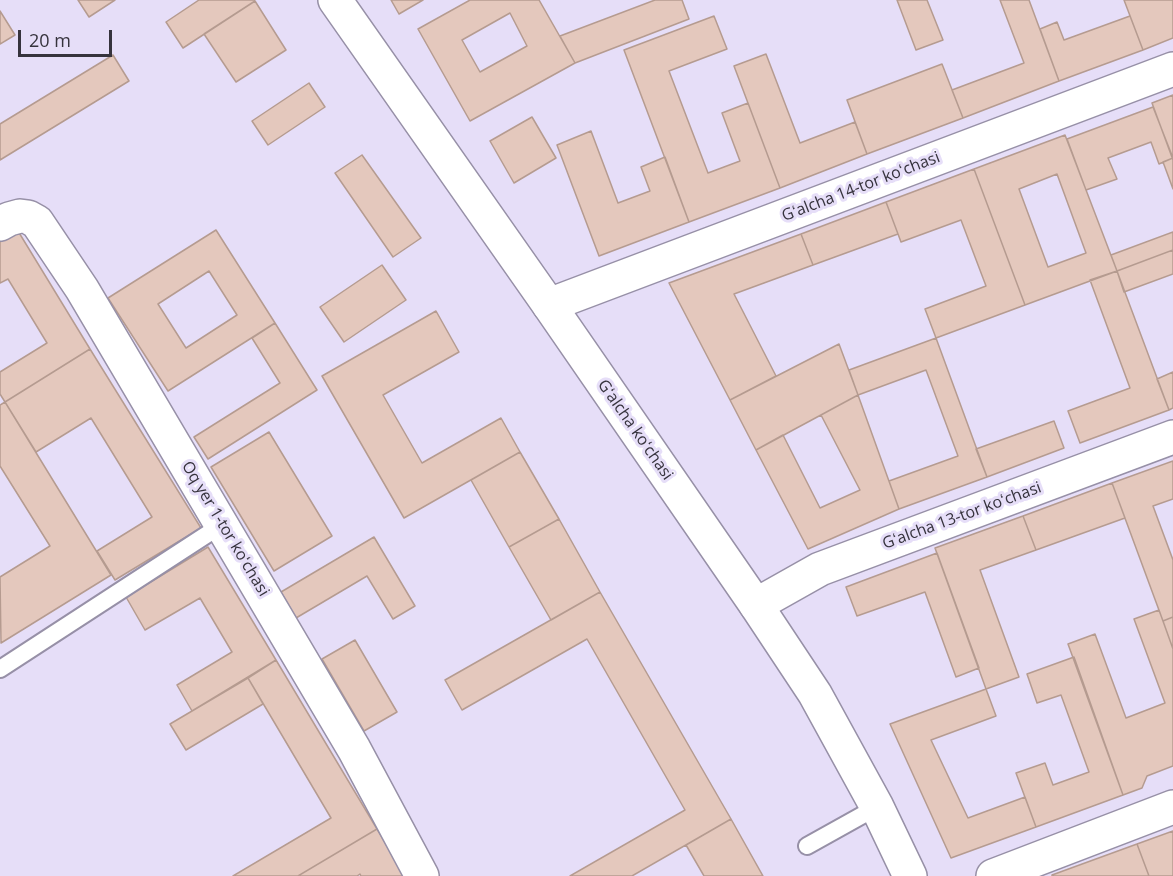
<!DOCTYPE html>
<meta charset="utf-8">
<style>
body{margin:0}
#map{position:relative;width:1173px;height:876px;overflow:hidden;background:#e6def8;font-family:"Open Sans",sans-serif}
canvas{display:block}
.scale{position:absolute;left:18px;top:30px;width:94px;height:27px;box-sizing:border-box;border:3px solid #36333d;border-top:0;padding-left:8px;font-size:18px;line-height:21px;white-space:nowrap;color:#36333d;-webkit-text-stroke:4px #e6def8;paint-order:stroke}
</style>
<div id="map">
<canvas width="1173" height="876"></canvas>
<div class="scale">20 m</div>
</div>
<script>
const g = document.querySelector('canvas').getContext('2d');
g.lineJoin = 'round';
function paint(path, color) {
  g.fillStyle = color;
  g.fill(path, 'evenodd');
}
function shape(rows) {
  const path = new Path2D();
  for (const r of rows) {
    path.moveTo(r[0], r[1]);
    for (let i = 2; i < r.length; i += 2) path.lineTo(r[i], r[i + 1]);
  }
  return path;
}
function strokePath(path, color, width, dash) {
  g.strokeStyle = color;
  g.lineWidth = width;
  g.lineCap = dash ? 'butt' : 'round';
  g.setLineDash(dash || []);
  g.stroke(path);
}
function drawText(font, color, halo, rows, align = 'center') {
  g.font = font + ' "Open Sans",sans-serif';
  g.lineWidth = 6;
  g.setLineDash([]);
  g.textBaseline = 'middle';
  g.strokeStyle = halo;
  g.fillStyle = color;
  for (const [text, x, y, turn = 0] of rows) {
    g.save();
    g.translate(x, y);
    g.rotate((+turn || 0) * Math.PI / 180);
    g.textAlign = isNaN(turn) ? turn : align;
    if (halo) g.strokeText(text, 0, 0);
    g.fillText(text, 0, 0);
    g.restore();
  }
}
const building = shape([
 [78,0,115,0,89,17,78,0],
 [199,0,254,0,255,1,183,48,166,22,199,0],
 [391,0,423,0,399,14,391,0],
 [470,0,539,0,575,63,470,121,418,29,470,0],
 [510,13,527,46,480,72,462,40,510,13],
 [655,0,682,0,689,19,575,63,560,36,655,0],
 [897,0,927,0,943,40,916,50,897,0],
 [1000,0,1029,0,1059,81,963,118,952,90,1024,63,1000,0],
 [1124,0,1173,0,1173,38,1143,50,1124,0],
 [255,1,286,50,236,82,204,34,255,1],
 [0,11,15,35,0,44,0,11],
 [714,16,727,49,669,71,708,173,740,161,722,113,748,103,780,188,689,222,624,50,714,16],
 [1130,16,1143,50,1059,81,1040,29,1057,22,1064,40,1130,16],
 [766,54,800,143,855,122,867,154,780,188,734,66,766,54],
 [113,55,129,81,0,160,0,124,113,55],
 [942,64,963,118,867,154,847,100,942,64],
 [309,83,325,107,268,145,252,121,309,83],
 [1173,95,1173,160,1152,103,1173,95],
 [1153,107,1173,158,1159,164,1151,142,1108,158,1117,179,1086,190,1067,139,1153,107],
 [532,117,556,158,514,183,490,141,532,117],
 [591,131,618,203,650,191,641,167,665,157,689,222,599,256,557,145,591,131],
 [1065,135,1117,271,1025,305,974,169,1065,135],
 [1057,174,1086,253,1048,267,1019,189,1057,174],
 [362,155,421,238,393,257,335,173,362,155],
 [1173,158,1173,189,1163,162,1173,158],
 [974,169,1025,305,936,338,925,309,986,286,961,220,901,242,886,202,974,169],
 [886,202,898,234,813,265,801,234,886,202],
 [216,230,275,323,168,391,108,298,216,230],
 [209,271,237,315,186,348,158,304,209,271],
 [18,231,90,349,5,402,0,394,0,372,47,343,8,279,0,283,0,242,18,231],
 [1173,232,1173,250,1117,271,1111,255,1173,232],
 [801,234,813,265,734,294,776,376,730,400,669,283,801,234],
 [1173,250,1173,274,1124,292,1117,271,1173,250],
 [382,265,406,300,344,342,320,307,382,265],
 [1117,271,1169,410,1080,443,1068,411,1130,388,1090,280,1117,271],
 [436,311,459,352,383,395,422,463,501,418,520,452,404,518,322,376,436,311],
 [275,323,317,390,208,459,194,437,280,383,252,338,275,323],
 [936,338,987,477,899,509,889,481,958,456,926,370,858,395,849,370,936,338],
 [839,344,858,395,756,450,730,400,839,344],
 [90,349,201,528,115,580,97,551,152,517,91,418,36,452,5,402,90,349],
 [1173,372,1173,408,1169,410,1157,379,1173,372],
 [858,395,899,509,808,549,756,450,783,435,820,508,860,490,821,415,858,395],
 [5,402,111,575,1,643,0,577,50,546,0,466,0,405,5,402],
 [1054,421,1064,448,987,477,976,449,1054,421],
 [269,432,332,536,274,571,211,467,269,432],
 [520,452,559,519,509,547,471,480,520,452],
 [1173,461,1173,499,1153,506,1173,560,1173,617,1163,621,1112,483,1173,461],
 [1112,483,1125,518,1036,550,1023,516,1112,483],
 [1023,516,1036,550,980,570,1019,677,986,689,935,548,1023,516],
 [559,519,600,592,551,620,509,547,559,519],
 [374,537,415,606,393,619,367,576,296,618,281,592,374,537],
 [208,547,276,660,192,711,177,685,232,652,200,598,145,630,126,597,208,547],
 [937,553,979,668,956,677,925,592,857,616,846,587,937,553],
 [600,592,731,819,632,876,570,876,685,810,587,639,462,710,445,680,600,592],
 [1159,610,1173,649,1173,766,1147,776,1142,788,1123,795,1068,644,1095,634,1126,718,1165,703,1134,619,1159,610],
 [1173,617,1173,649,1163,621,1173,617],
 [355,640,397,712,364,731,322,659,355,640],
 [1074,657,1123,795,1036,827,1016,773,1045,763,1053,785,1089,772,1061,695,1037,703,1027,674,1074,657],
 [276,660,377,829,298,876,233,876,331,818,248,678,276,660],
 [248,678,263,704,186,750,170,724,248,678],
 [986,689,996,716,931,740,968,818,1025,797,1036,827,951,858,890,724,986,689],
 [731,819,763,876,704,876,686,845,731,819],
 [377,829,405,876,361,876,360,874,357,876,298,876,377,829],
 [1173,831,1173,876,1149,876,1137,844,1173,831],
 [1137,844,1149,876,1052,876,1052,875,1137,844]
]);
const lane = shape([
 [0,669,223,524],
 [807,846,877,807]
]);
const street = shape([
 [0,224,9,219,20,216,28,217,37,222,82,289,354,749,422,876],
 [549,305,1173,69],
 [756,605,820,569,1173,437],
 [993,876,1173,807]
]);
const secondary = shape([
 [335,0,549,305,756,605,815,694,877,807,910,876]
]);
const streetNames = [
 ["Gʻalcha 14-tor koʻchasi",861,187,-21],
 ["Gʻalcha koʻchasi",635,430,55],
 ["Gʻalcha 13-tor koʻchasi",962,516,-20],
 ["Oq yer 1-tor koʻchasi",225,529,59]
];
paint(building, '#e4c8bd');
strokePath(building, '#b59b90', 1.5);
strokePath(lane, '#9790a7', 20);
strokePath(street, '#9790a7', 36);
strokePath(secondary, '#9790a7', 36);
strokePath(lane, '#fff', 16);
strokePath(street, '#fff', 33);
strokePath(secondary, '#fff', 33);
drawText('16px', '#36333d', '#e6def8', streetNames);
</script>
